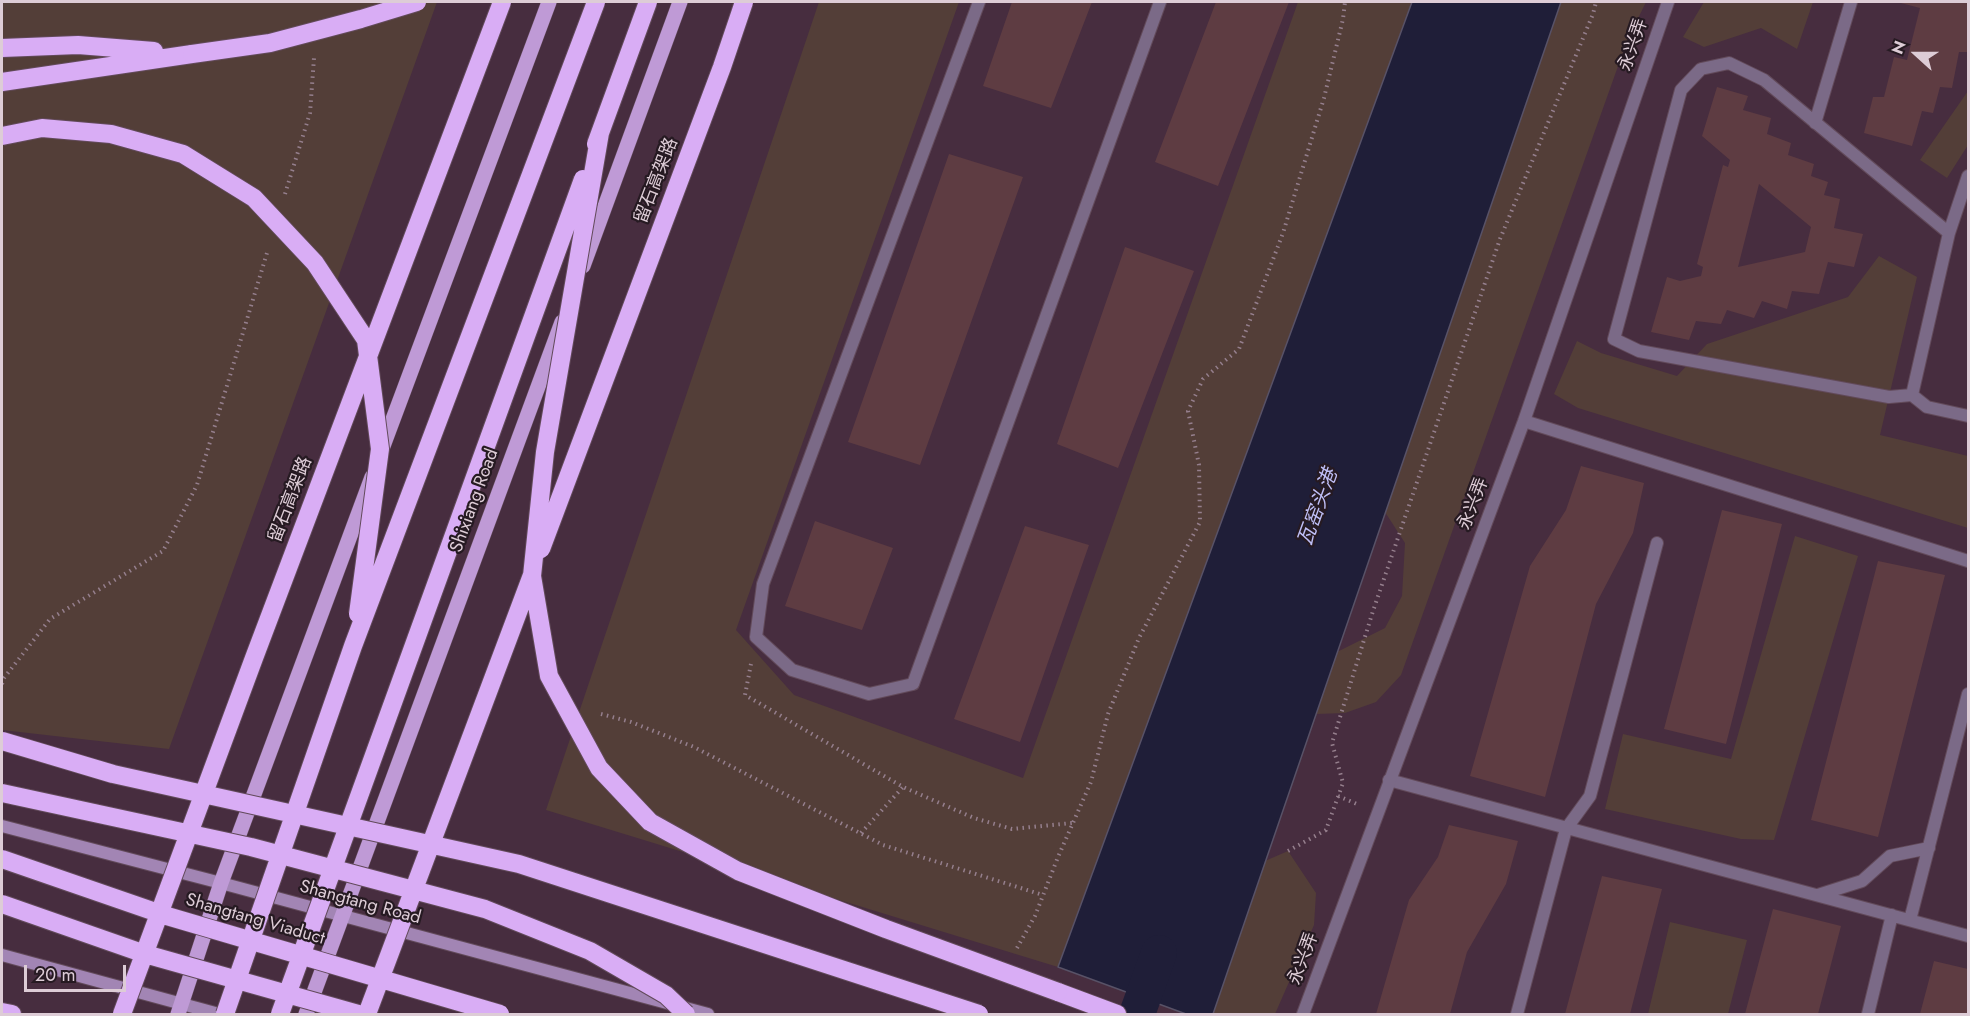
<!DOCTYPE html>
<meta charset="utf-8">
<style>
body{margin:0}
#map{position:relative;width:1970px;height:1016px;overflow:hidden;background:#472d3f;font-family:Jost,sans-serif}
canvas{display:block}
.frame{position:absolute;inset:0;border:3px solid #ddccd6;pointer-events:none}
.north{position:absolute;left:1886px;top:24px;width:60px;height:60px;-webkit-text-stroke:4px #261a22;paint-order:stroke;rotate:291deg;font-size:16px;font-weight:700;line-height:24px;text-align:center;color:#ddccd6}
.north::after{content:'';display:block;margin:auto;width:21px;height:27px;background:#ddccd6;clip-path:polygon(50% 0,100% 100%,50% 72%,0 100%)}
.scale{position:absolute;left:24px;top:965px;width:102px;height:27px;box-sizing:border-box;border:3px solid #ddccd6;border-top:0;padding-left:8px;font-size:18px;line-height:21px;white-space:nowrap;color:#ddccd6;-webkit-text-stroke:4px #261a22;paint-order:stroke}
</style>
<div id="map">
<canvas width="1970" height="1016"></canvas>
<div class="frame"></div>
<div class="north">N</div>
<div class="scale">20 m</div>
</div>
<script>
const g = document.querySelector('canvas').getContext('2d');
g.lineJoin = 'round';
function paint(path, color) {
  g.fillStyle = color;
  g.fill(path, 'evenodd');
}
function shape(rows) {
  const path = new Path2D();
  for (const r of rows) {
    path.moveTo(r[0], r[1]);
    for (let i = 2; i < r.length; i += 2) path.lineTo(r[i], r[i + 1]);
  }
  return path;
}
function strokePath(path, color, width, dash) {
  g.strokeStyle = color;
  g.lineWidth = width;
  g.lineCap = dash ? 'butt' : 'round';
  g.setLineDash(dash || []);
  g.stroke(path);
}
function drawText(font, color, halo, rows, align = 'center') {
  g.font = font + ' Jost,"Noto Sans SC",sans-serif';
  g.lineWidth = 4.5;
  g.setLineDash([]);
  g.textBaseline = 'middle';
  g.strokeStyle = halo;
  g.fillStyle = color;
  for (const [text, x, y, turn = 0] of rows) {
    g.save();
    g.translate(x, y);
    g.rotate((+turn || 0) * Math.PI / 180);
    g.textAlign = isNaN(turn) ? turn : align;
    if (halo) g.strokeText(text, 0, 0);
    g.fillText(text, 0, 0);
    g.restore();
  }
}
const green = shape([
 [2,2,437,2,169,749,2,730],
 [819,2,959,2,736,630,794,695,1023,778,1298,2,1412,2,1058,967,546,810],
 [1561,2,1646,2,1627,41,1401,675,1376,702,1345,713,1316,714,1337,652,1385,628,1402,596,1405,543,1385,512],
 [1704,2,1813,2,1797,49,1761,28,1704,47,1683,37],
 [1968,91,1968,145,1947,178,1920,160],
 [1879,256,1917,277,1880,435,1968,456,1968,528,1578,408,1554,394,1577,341,1601,353,1677,376,1707,344,1848,297],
 [1795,536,1858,556,1774,840,1741,839,1605,809,1623,734,1731,759],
 [1288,851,1316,893,1314,925,1275,1014,1213,1014,1265,861],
 [1670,922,1747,940,1728,1014,1648,1014]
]);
const water = shape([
 [1412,2,1561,2,1213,1014,1186,1014,1058,967,1412,2]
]);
const canal = shape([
 [1137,1014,1159,953]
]);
const building = shape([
 [1012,2,1092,2,1051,108,983,86],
 [1216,2,1289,2,1218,186,1155,162],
 [1897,2,1968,2,1968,52,1959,52,1952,88,1940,87,1933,113,1922,111,1912,146,1864,133,1873,97,1884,97,1894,57,1907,60,1920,8],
 [1717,87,1748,96,1743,110,1771,118,1767,134,1791,143,1788,155,1814,164,1811,176,1828,182,1824,195,1840,199,1834,228,1863,234,1854,267,1828,262,1819,294,1792,291,1787,309,1762,301,1754,318,1727,310,1721,324,1696,321,1689,340,1651,332,1667,277,1680,281,1701,276,1703,267,1697,264,1723,165,1728,167,1730,160,1702,136],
 [1759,184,1811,227,1805,252,1738,267],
 [949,154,1023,177,920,465,848,442],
 [1125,247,1194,271,1118,468,1057,444],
 [1581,466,1644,483,1633,533,1596,604,1545,797,1470,776,1530,566,1566,510],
 [1722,510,1782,524,1726,744,1664,729],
 [815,521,893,548,862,630,785,606],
 [1025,526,1089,545,1020,742,954,719],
 [1878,561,1945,575,1878,837,1811,820],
 [1449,825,1518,841,1506,884,1467,952,1450,1014,1376,1014,1409,900,1438,857],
 [1602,876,1662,889,1630,1014,1565,1014],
 [1773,909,1841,926,1818,1014,1745,1014],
 [1934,961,1968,969,1968,1014,1920,1014]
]);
const path = shape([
 [285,194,310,113,314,58],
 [751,664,745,695,903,787,974,818,1012,829,1072,823],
 [2,684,4,678,50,619,163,551,197,485,267,253],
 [601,714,631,722,694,747,883,845,1043,895],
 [1338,796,1357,804],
 [861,833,903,787],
 [1288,851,1326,830,1343,783,1332,743,1373,611,1500,239,1593,14,1596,2],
 [1017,948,1035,916,1058,857,1091,782,1108,714,1139,638,1200,522,1199,465,1188,411,1203,379,1239,349,1283,233,1324,98,1343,19,1345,2]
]);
const lane = shape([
 [979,2,763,584,756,637,792,670,869,694,913,684,1160,2],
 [1815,123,1851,2],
 [1949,233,1764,80,1729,63,1701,69,1681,90,1614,339,1639,351,1889,397,1912,395,1927,407,1968,416],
 [1912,395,1949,233,1968,176],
 [1389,780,1968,936],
 [1818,895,1862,881,1890,856,1929,848],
 [1910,920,1968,694],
 [1517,1014,1566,829,1590,796,1657,543],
 [1868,1014,1892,915]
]);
const street = shape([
 [1524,421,1968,561],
 [1303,1014,1524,421,1668,2]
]);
const secondary = shape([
 [2,826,221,883,708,1014],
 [2,955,219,1014]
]);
const primary = shape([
 [583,266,680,2],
 [380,454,549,2],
 [178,1014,221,883,372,477],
 [306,1014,562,322]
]);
const highway = shape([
 [2,48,78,45,154,51],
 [2,82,192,54],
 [1058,992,1117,1014],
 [2,1012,12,1014]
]);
const highwayBridge = shape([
 [192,54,270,43,361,19,417,2],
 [600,133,545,452,532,576,549,676,599,768,650,822,738,871,886,929,1058,992],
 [2,136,42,128,111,134,183,154,254,198,315,263,366,340,380,449,358,614],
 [596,144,648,2],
 [541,549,722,67,744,2],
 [2,741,113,774,519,864,979,1014],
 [2,793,251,847,485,909,590,951,666,995,686,1014],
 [2,859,167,916,500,1014],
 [2,904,145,954,358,1014],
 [122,1014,254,658,502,2],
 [225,1014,353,646,596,2],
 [280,1014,583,179],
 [367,1014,532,575]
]);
const streetNames = [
 ["永兴弄",1634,45,-71],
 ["留石高架路",657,181,-69],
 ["留石高架路",291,500,-69],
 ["Shixiang Road",475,501,-70],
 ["永兴弄",1474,504,-69],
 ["Shangtang Road",360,903,15],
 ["Shangtang Viaduct",255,920,16],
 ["永兴弄",1304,959,-70]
];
const waterNames = [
 ["瓦窑头港",1319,508,-70]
];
paint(green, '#533e38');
paint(water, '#1f1e38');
strokePath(water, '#585267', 1.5);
strokePath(canal, '#1f1e38', 36);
paint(building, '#5e3c42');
strokePath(lane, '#624a5a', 14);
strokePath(street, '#624a5a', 14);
strokePath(secondary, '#624a5a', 14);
strokePath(primary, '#624a5a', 16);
strokePath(highway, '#624a5a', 20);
strokePath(path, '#957f8d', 4, [1.5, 4.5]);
strokePath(lane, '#7b6a87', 12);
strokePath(street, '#7b6a87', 12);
strokePath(secondary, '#a285b4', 12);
strokePath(primary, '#bf9ad6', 15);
strokePath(highway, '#d9adf5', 18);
strokePath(highwayBridge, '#624a5a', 20, []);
strokePath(highwayBridge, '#d9adf5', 18);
drawText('18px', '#ddccd6', '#261a22', streetNames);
drawText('italic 20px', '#bebef6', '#261a22', waterNames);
</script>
